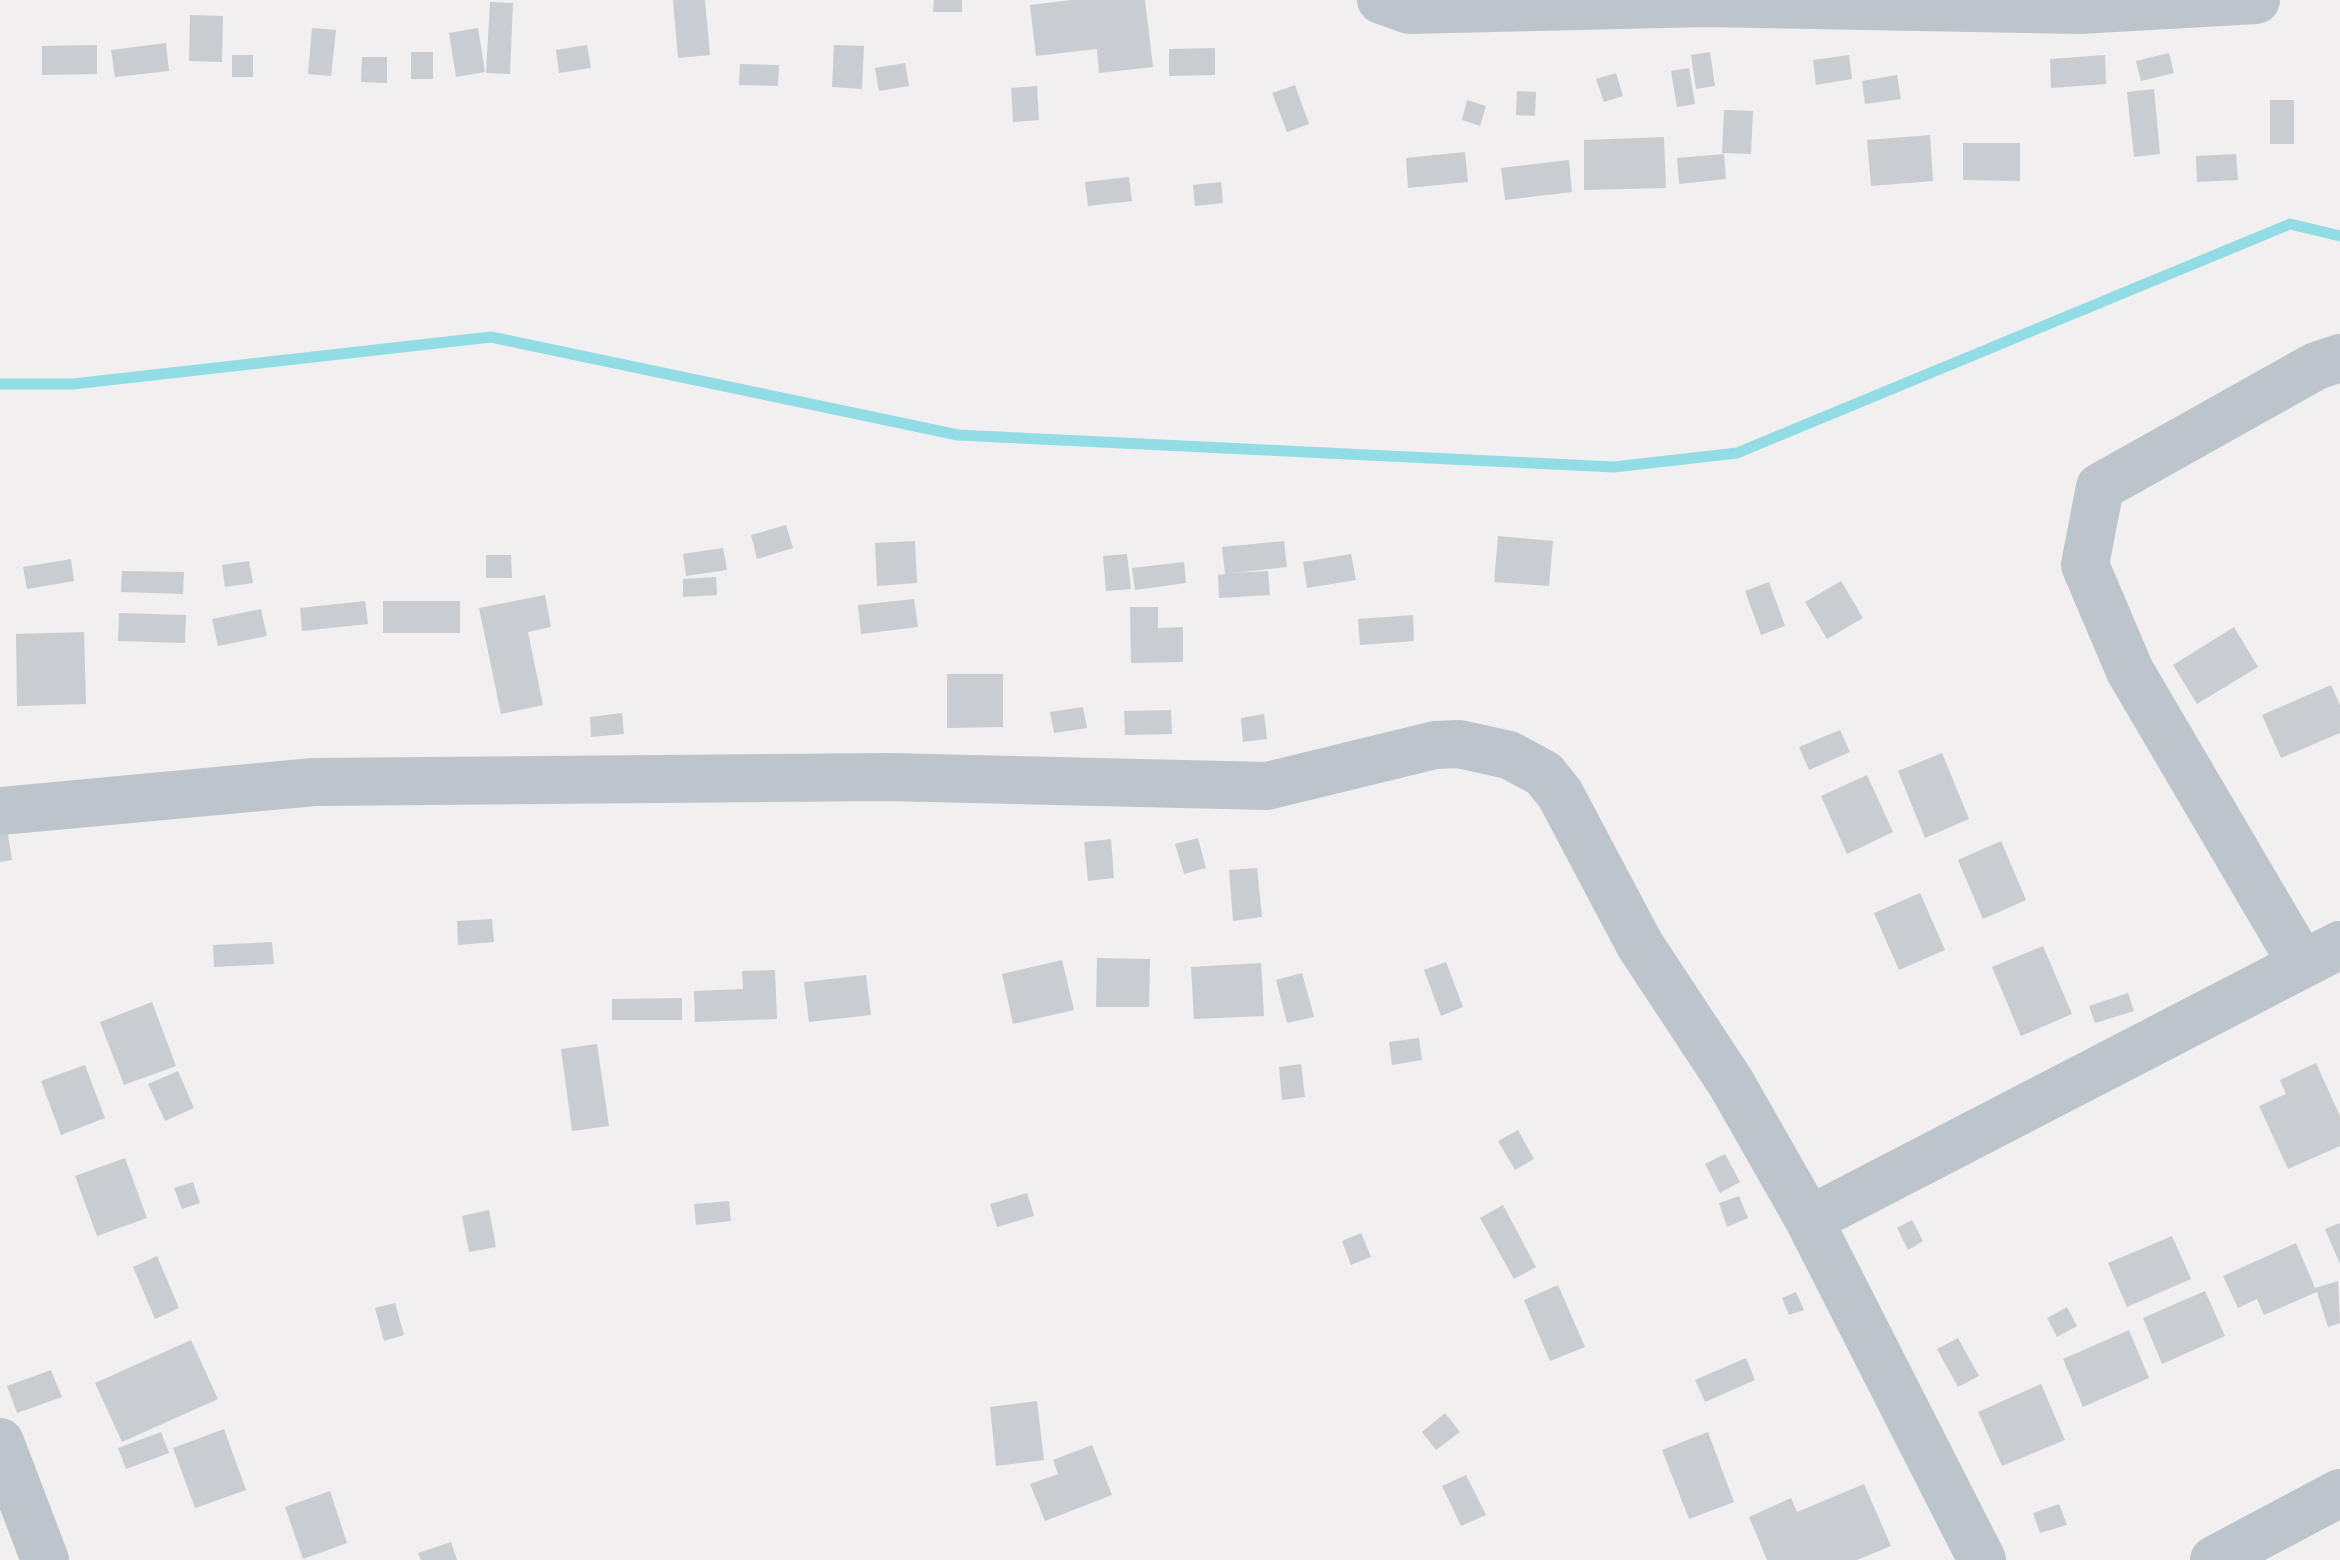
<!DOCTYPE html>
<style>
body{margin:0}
canvas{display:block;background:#f1efef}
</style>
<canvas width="2340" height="1560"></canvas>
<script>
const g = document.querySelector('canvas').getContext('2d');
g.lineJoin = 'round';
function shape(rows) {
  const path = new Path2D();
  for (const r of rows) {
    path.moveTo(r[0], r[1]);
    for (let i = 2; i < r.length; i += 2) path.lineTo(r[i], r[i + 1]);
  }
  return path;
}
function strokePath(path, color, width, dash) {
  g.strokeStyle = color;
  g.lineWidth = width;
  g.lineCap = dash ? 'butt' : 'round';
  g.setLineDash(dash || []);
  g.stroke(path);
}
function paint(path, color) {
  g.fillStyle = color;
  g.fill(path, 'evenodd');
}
const stream = shape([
 [0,384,73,384,491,337,958,435,1614,467,1737,453,2290,224,2340,236]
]);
const building = shape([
 [673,0,705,0,710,55,678,58],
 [934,0,962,0,962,12,933,12],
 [1071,0,1145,0,1153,67,1099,73,1097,49,1036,56,1030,5],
 [490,2,513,3,510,74,486,73],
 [190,15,223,16,222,62,189,61],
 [312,28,336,30,331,76,308,74],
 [478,28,485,72,456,77,449,33],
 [166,43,169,71,115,77,111,50],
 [97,45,97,74,42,75,42,46],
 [587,45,591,68,559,73,556,50],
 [834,45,864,46,862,89,832,87],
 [1215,48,1215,75,1169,76,1169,49],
 [411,52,433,52,433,79,411,79],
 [1710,52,1715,86,1696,89,1691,55],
 [2169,53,2174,73,2141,81,2136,61],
 [232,55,253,55,253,77,232,77],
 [1849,55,1852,79,1816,85,1813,60],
 [2105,55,2106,84,2051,88,2050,59],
 [362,57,387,57,387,83,361,82],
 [905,63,909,86,879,91,875,68],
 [740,64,779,65,778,86,739,85],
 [1689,68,1695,104,1677,107,1671,71],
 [1616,73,1623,96,1604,102,1596,79],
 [1897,75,1901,99,1865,104,1862,81],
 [1295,85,1309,124,1287,132,1272,93],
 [1037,86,1039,120,1013,122,1011,88],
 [2154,89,2160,154,2134,157,2127,92],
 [1517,91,1536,92,1535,116,1516,115],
 [1467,100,1486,106,1480,126,1462,120],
 [2270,100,2294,100,2294,144,2270,144],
 [1724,110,1753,111,1751,154,1722,153],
 [1930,135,1933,181,1871,186,1867,140],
 [1664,137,1666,188,1584,190,1584,140],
 [1963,143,2020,143,2020,181,1963,180],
 [1465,152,1468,182,1408,188,1406,158],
 [1724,154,1726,179,1679,184,1677,158],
 [2236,154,2238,180,2197,182,2196,156],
 [1569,160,1572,192,1505,200,1501,168],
 [1129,177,1132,201,1088,206,1085,182],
 [1221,182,1223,203,1195,206,1193,185],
 [786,525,793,548,757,559,751,535],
 [1498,536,1553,541,1549,586,1494,582],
 [915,541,917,583,877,586,875,543],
 [1284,541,1287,567,1233,573,1268,571,1270,595,1219,598,1218,575,1225,574,1222,547],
 [723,548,727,570,686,576,683,554],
 [1127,554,1131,589,1106,591,1103,556],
 [1351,554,1356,580,1307,588,1303,562],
 [486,555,511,555,512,578,486,578],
 [71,559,74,581,27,589,23,567],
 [249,561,253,583,225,587,222,565],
 [1184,562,1186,583,1135,590,1132,568],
 [122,571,184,572,183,594,121,592],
 [716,577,717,595,683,597,683,579],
 [1841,581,1863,618,1827,639,1805,602],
 [1769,582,1785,626,1761,635,1745,591],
 [545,595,551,627,528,632,543,705,501,714,479,608],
 [914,599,918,627,861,634,858,605],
 [365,601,368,624,302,631,300,608],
 [383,601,460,601,460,633,383,633],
 [1130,607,1158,607,1158,628,1183,627,1183,662,1131,663],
 [261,609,267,636,218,646,212,619],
 [119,613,186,615,185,643,118,641],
 [1413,615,1414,641,1360,645,1358,619],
 [2234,627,2258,667,2197,704,2173,665],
 [84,632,86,704,17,706,16,634],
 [947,674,1003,674,1003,727,947,728],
 [2331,685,2340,705,2340,733,2281,758,2262,715],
 [1083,707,1087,728,1054,733,1050,712],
 [1171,710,1172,734,1125,735,1124,711],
 [622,713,624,734,591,737,590,717],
 [1264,714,1267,739,1243,742,1241,718],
 [1840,730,1850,752,1809,770,1799,747],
 [1942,753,1969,819,1925,838,1898,771],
 [1867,775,1893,832,1847,854,1821,796],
 [8,834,12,860,0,862,0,835],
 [1198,838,1206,868,1184,874,1175,844],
 [1111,839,1114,878,1088,881,1084,842],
 [2001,841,2026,900,1983,919,1958,860],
 [1257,868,1262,917,1233,921,1229,870],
 [1920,893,1945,950,1899,970,1874,913],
 [492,919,494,942,458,945,457,921],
 [272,942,274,964,214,967,213,945],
 [2043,946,2072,1014,2021,1036,1992,967],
 [1097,958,1150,959,1149,1007,1096,1007],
 [1062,960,1074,1010,1013,1024,1002,974],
 [1446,962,1463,1007,1441,1016,1424,970],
 [1261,963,1264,1016,1194,1019,1191,967],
 [775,970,777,1019,695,1022,694,991,743,989,742,971],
 [1302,973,1314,1017,1287,1023,1276,980],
 [866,975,871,1015,809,1022,804,982],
 [2128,993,2134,1011,2095,1023,2089,1006],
 [682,998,682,1020,612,1020,612,999],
 [152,1002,176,1066,124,1085,100,1022],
 [1419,1038,1422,1060,1392,1065,1389,1042],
 [597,1044,609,1126,572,1131,561,1049],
 [2316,1063,2340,1116,2340,1146,2288,1169,2259,1106,2286,1094,2280,1080],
 [1301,1064,1305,1097,1282,1100,1279,1067],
 [85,1065,105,1118,61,1135,41,1081],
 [178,1071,194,1108,165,1121,148,1084],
 [1518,1130,1534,1159,1515,1170,1498,1141],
 [1725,1154,1740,1182,1720,1193,1705,1164],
 [125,1158,147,1218,97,1236,75,1176],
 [193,1182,200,1203,182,1209,174,1188],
 [1027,1193,1034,1216,997,1227,990,1204],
 [1739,1196,1748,1218,1727,1227,1719,1203],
 [729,1201,731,1221,696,1225,694,1204],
 [1503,1205,1536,1267,1514,1279,1480,1218],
 [489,1210,496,1247,469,1252,462,1216],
 [1912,1220,1923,1241,1908,1250,1897,1228],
 [2340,1223,2340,1264,2325,1229],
 [1361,1233,1371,1257,1351,1265,1342,1241],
 [2172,1236,2191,1279,2127,1307,2108,1263],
 [2296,1243,2315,1288,2338,1281,2340,1323,2328,1327,2317,1292,2264,1315,2257,1299,2238,1308,2223,1276],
 [157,1256,179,1308,155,1319,133,1267],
 [1558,1285,1585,1347,1550,1361,1524,1300],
 [2205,1291,2225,1336,2162,1364,2143,1318],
 [1796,1292,1804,1310,1789,1315,1782,1298],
 [395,1303,404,1335,384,1341,375,1308],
 [2067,1307,2077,1326,2057,1337,2047,1318],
 [2129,1330,2149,1378,2083,1407,2063,1359],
 [1958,1338,1979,1376,1958,1387,1937,1349],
 [191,1340,218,1399,122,1442,95,1383],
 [1746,1358,1755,1380,1705,1402,1695,1380],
 [51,1370,62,1397,17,1413,7,1386],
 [2041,1384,2065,1440,2002,1466,1978,1412],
 [1037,1401,1044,1460,996,1466,990,1407],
 [1445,1413,1460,1432,1436,1450,1422,1432],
 [224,1429,246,1490,195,1508,173,1448],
 [161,1432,169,1453,126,1469,118,1448],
 [1708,1432,1734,1502,1689,1519,1662,1450],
 [1092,1445,1112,1495,1045,1521,1030,1484,1058,1474,1053,1460],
 [1466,1475,1486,1515,1461,1526,1442,1486],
 [1864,1484,1891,1546,1857,1560,1767,1560,1749,1517,1791,1498,1797,1512],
 [330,1491,347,1543,303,1559,285,1507],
 [2059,1504,2067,1525,2040,1533,2033,1513],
 [451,1542,457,1560,421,1560,418,1553]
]);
const minor = shape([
 [1381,0,1409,10,1706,3,2079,10,2256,0],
 [0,811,314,782,888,777,1267,786,1435,745,1459,744,1509,755,1544,774,1560,794,1640,945,1731,1083,1809,1220,1982,1560],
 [2302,964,2130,671,2085,565,2100,487,2316,366,2340,358],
 [1809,1220,2340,945],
 [0,1442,45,1560],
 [2214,1560,2340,1493]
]);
strokePath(stream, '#92dde5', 11);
paint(building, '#c9cdd1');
strokePath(minor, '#bcc5cb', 48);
</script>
